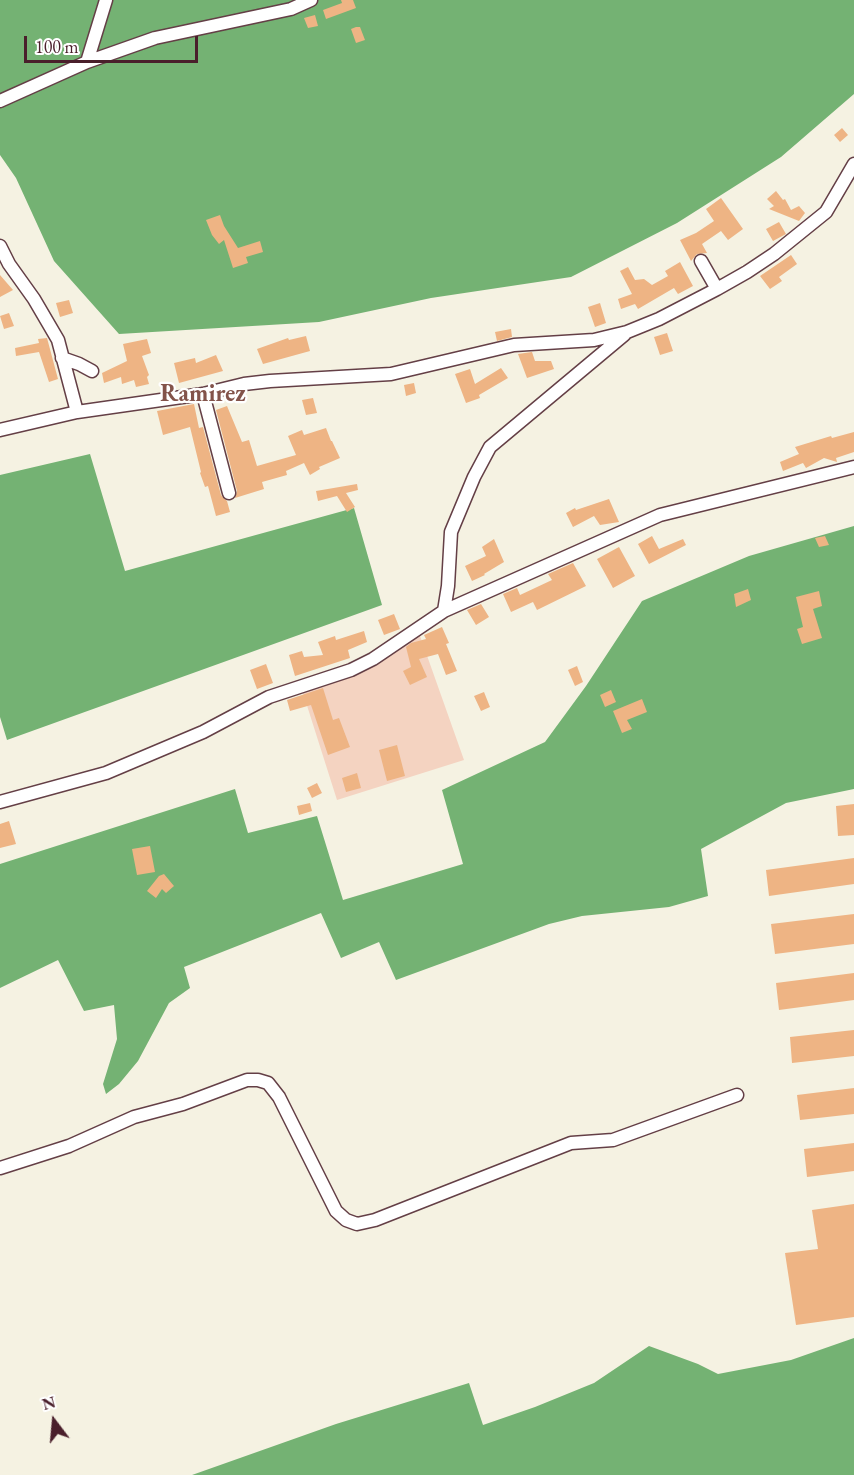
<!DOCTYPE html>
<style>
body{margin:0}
#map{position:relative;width:854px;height:1475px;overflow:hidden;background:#f5f2e2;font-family:"EB Garamond",serif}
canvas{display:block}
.north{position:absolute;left:24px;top:1391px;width:60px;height:60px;-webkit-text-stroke:4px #fff;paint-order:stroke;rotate:344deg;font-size:16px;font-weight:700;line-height:24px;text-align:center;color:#4a1f2b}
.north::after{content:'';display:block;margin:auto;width:21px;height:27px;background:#4a1f2b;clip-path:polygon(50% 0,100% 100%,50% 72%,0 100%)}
.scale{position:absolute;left:24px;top:36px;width:174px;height:27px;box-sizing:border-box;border:3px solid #4a1f2b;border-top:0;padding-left:8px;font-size:18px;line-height:21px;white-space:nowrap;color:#4a1f2b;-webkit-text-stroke:4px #fff;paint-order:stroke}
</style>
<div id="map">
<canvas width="854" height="1475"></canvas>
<div class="north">N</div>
<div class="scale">100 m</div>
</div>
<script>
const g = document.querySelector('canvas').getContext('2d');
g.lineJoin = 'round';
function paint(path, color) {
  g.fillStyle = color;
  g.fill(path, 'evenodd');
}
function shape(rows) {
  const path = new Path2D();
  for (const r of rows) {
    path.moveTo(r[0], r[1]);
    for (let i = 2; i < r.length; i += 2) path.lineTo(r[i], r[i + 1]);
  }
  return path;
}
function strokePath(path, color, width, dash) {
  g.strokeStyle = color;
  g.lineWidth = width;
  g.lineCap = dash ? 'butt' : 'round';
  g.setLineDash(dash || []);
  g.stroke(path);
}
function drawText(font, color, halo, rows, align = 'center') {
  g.font = font + ' "EB Garamond",serif';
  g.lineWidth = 4.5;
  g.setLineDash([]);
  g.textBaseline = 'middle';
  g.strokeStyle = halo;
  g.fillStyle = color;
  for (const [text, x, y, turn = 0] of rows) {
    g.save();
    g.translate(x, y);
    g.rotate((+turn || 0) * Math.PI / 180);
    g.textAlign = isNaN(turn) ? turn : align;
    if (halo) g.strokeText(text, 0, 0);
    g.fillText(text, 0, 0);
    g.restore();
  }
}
const built = shape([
 [419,633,464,760,337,800,303,693,366,668]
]);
const forest = shape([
 [0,0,854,0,854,94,781,157,677,223,571,277,431,298,319,322,119,334,54,261,16,178,0,155],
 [90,454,125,571,354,508,382,605,7,740,0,717,0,475],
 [854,526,854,789,786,803,701,849,708,896,669,907,582,916,549,924,396,980,379,942,341,958,321,913,184,967,190,988,169,1003,138,1061,119,1084,106,1094,103,1084,117,1039,114,1005,84,1011,58,960,0,988,0,864,235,789,248,833,317,816,343,900,463,864,442,790,545,742,586,686,642,601,749,556],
 [854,1338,854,1475,192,1475,336,1424,469,1383,483,1425,535,1407,594,1383,649,1346,698,1364,718,1374,791,1360]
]);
const building = shape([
 [341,0,353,0,356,8,326,19,323,10,342,3],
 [315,15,318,26,308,28,304,18],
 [356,27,360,27,365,40,356,43,351,29],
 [842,128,848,135,840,142,834,135],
 [776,191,783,200,785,199,791,210,799,206,805,213,799,221,769,209,774,206,767,199],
 [721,198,743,229,728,240,721,231,702,244,707,253,697,254,691,261,680,240,696,233,714,221,706,209],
 [220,215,224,226,238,248,260,241,263,252,246,257,248,263,233,268,224,240,219,244,212,235,206,220],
 [779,222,786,234,773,241,766,229],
 [791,255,797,264,779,277,782,281,770,289,760,276],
 [680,262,693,286,678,294,674,288,638,309,635,304,621,309,618,299,632,294,620,271,628,267,635,280,644,279,652,285,668,276,665,271],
 [0,275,13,290,0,297],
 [69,300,73,313,60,317,56,303],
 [600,303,606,323,595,327,588,307],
 [9,313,14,326,4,329,0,316],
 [511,329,512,337,497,341,495,332],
 [667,333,673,351,660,355,654,337],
 [306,336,310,351,263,364,257,349,288,338,289,340],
 [47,338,58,379,49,382,39,352,16,356,15,348,39,343,38,339],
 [147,339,151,353,142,356,149,375,147,377,149,384,136,387,134,380,122,384,121,377,104,383,102,373,127,361,123,344],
 [532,352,535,361,551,361,554,369,527,378,518,354],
 [216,355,223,371,179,383,174,363,195,358,196,363],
 [501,368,508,378,479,395,480,398,466,403,455,374,470,369,475,384],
 [414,383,416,393,406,396,404,385],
 [313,398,317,413,306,415,302,400],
 [194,404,199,428,203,427,221,495,227,501,230,512,216,516,208,486,205,487,200,473,201,472,190,427,163,435,157,411],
 [227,406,242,442,249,440,257,466,296,455,288,436,302,430,304,435,326,428,331,441,332,441,340,458,319,467,320,469,310,475,304,463,286,471,287,475,262,482,264,489,235,498,237,491,216,410],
 [854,432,854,452,836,458,837,462,824,458,806,468,803,463,783,471,780,462,799,454,795,447,831,436,832,438],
 [357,484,358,490,346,493,355,507,347,512,337,496,318,501,316,491],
 [609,499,619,522,600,525,594,516,573,527,566,513,575,508,576,510],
 [652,536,659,549,683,539,686,545,649,564,638,544],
 [825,536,829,545,819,547,815,538],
 [494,539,504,562,484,574,485,575,472,581,465,566,486,556,482,547],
 [619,547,635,576,613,588,597,559],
 [573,563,586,586,537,610,533,602,511,612,503,594,517,588,520,595,552,580,548,574],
 [748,589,751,600,736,607,734,594],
 [819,591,822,606,813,609,822,638,802,644,797,629,803,627,796,597],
 [481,604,489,617,476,625,467,610],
 [394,614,400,629,384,635,378,620],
 [442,627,449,643,446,644,457,671,446,675,438,654,419,659,427,677,410,685,403,671,411,667,406,647,411,643,426,639,424,635],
 [364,631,367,642,348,650,350,658,295,676,289,655,302,651,304,657,323,655,318,642,335,636,336,640],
 [266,664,273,683,257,689,250,670],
 [577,666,583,682,575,686,568,670],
 [323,688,333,720,339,718,350,747,328,755,311,705,290,711,287,700],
 [611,690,616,702,605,707,600,695],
 [484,692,490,707,481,711,474,696],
 [642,699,647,712,627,720,632,729,622,733,613,711],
 [397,745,405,776,387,781,379,750],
 [357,773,361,788,346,792,342,778],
 [317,783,322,793,312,798,307,788],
 [310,803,312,811,299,815,297,806],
 [854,804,854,835,838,836,836,806],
 [9,821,16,844,0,848,0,824],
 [150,846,155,872,137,875,132,849],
 [854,858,854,884,769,896,766,870],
 [164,874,174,886,166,893,162,889,156,898,147,891,159,876],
 [854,914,854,944,775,954,771,924],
 [854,973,854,1000,779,1010,776,983],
 [854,1030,854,1056,792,1063,790,1037],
 [854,1088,854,1114,800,1120,797,1095],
 [854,1143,854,1171,807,1177,804,1149],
 [854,1204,854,1317,796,1325,785,1253,818,1249,812,1210]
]);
const minor = shape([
 [87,62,106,0],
 [0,101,87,62,155,38,291,9,311,0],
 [0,246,9,264,34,299,58,340,77,412],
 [701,261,717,289],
 [62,358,79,364,92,371],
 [203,394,229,493],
 [0,430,77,412,203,394,244,384,270,381,391,374,514,345,594,340,627,332,659,319,717,289,747,272,774,254,826,212,854,164],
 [444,611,448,586,451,532,474,477,490,447,624,335],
 [0,802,106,773,203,732,269,697,351,670,373,659,444,611,660,515,854,467],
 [0,1168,69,1146,134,1117,183,1104,247,1080,258,1080,268,1083,279,1097,336,1211,346,1220,357,1224,375,1220,571,1143,613,1140,737,1095]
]);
const quarterNames = [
 ["Ramirez",203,394]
];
paint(built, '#f4d3c1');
paint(forest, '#74b273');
paint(building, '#eeb484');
strokePath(minor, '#643f46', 15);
strokePath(minor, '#fff', 12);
drawText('bold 24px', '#83534a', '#fff', quarterNames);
</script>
